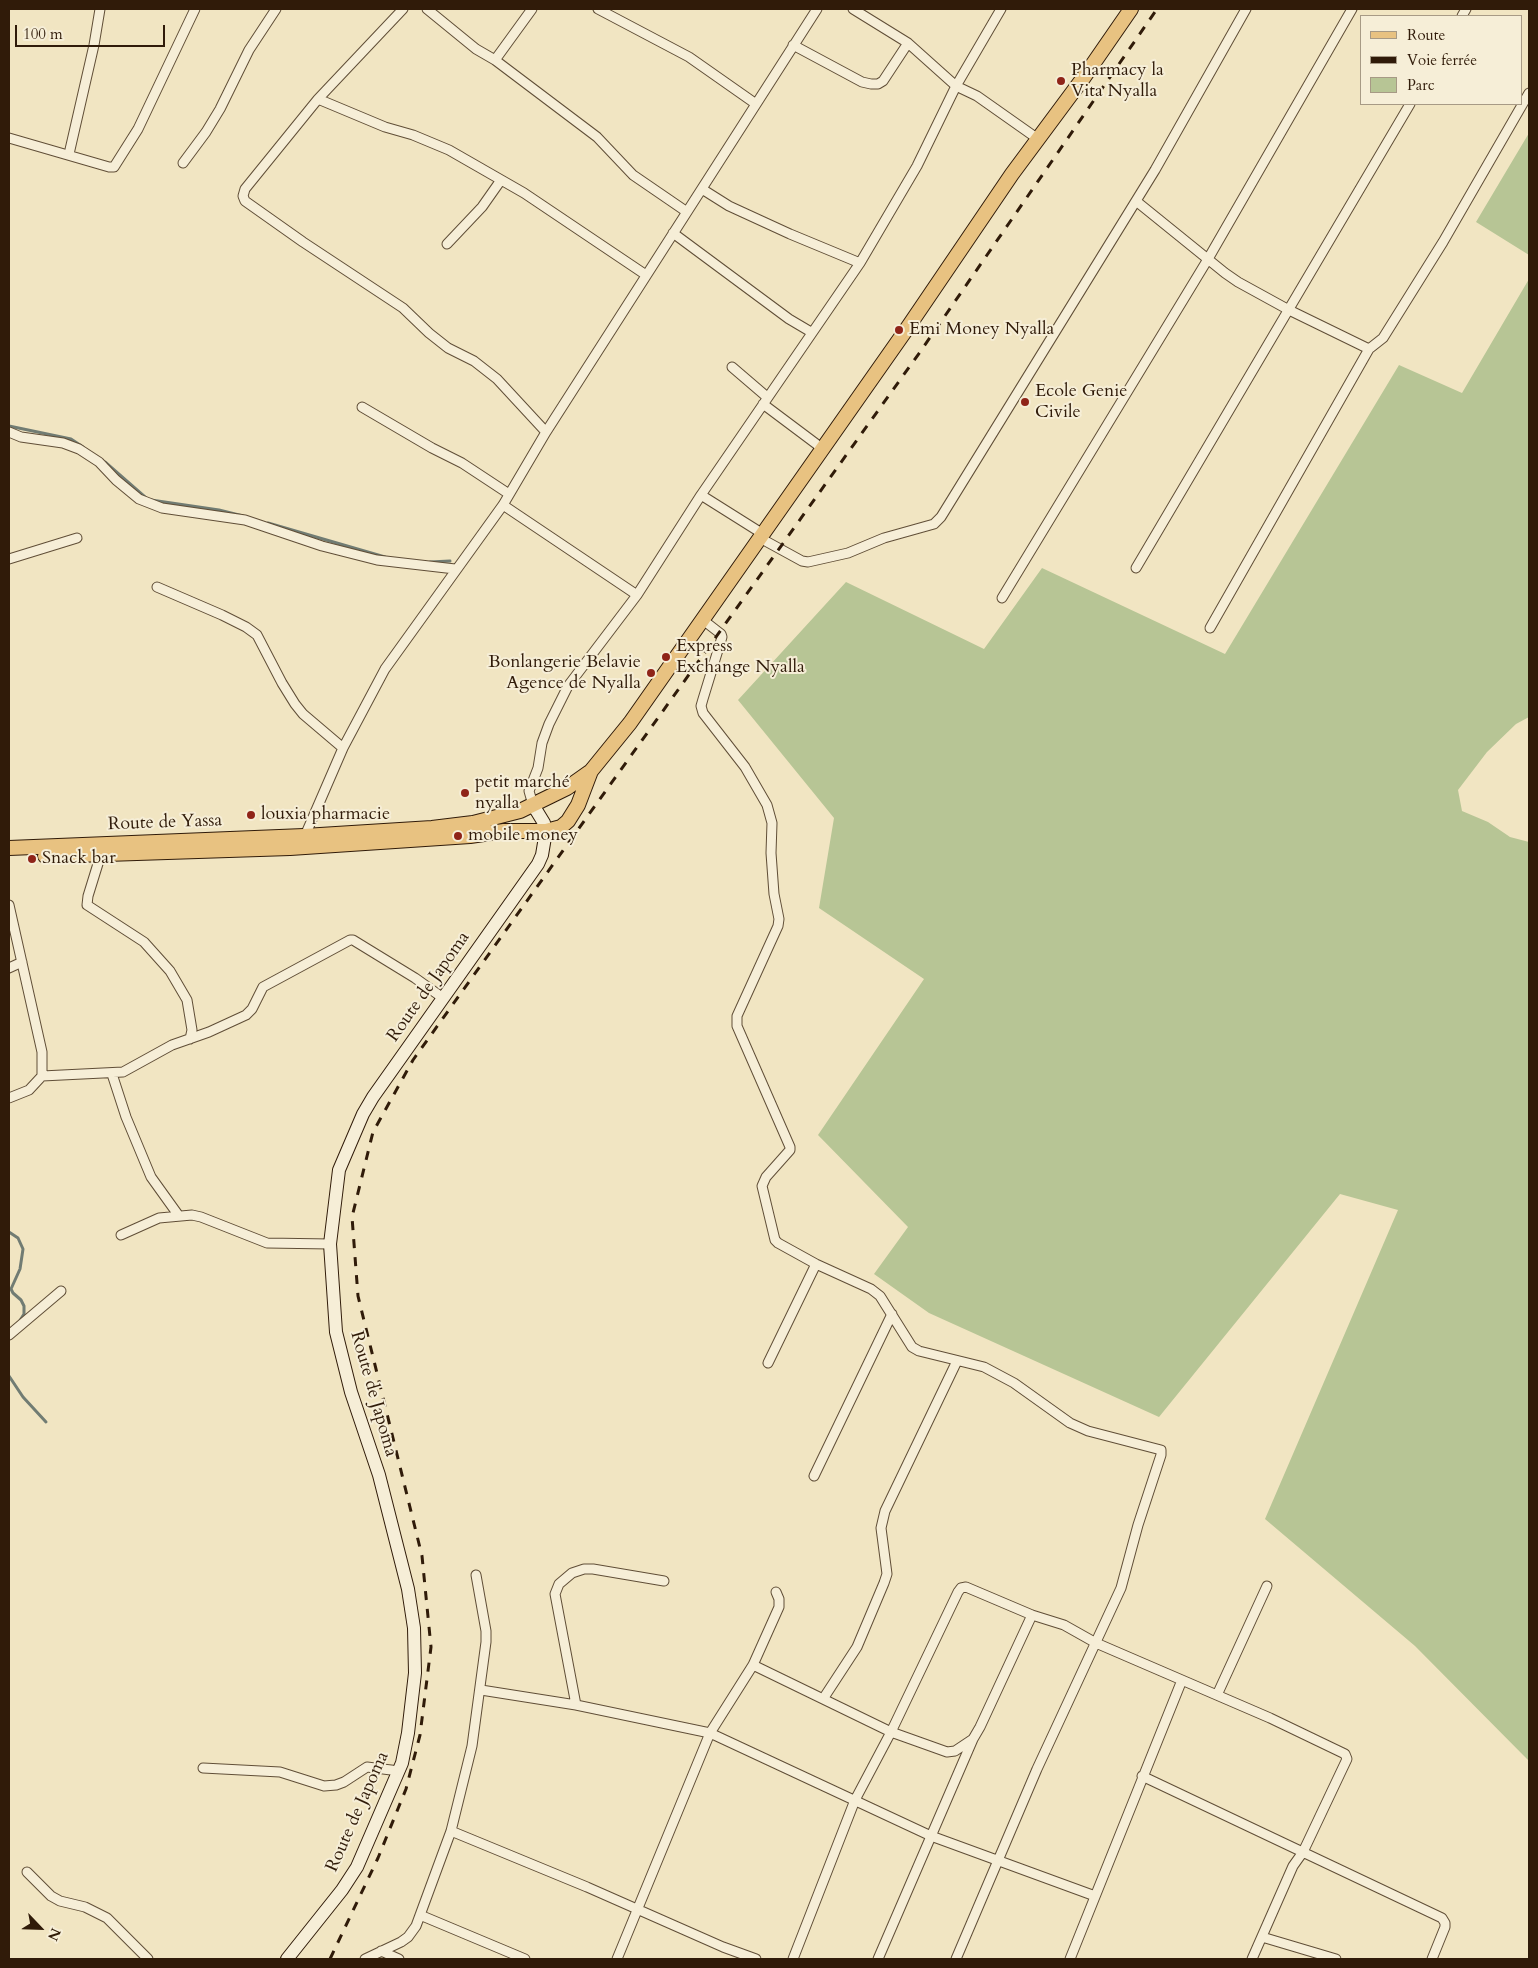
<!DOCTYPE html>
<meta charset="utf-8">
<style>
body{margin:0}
#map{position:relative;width:1538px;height:1968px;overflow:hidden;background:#f1e5c2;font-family:Cardo,serif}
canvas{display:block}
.frame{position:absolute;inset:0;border:10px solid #301b09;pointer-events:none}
.legend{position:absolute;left:1360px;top:15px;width:162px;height:90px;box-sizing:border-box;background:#f6eed7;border:1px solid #a79a85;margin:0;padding:6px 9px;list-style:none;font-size:15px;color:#301b09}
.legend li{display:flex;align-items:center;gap:10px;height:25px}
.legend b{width:25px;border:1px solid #a79a85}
.north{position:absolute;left:15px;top:1903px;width:50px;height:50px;-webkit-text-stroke:4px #f6eed7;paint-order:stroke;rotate:114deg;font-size:14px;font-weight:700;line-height:20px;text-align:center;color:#301b09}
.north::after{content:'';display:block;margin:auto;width:18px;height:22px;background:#301b09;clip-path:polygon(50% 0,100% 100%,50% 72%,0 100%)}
.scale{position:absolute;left:15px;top:25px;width:150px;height:22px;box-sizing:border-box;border:2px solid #301b09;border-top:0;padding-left:6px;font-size:15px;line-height:18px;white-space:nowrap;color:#301b09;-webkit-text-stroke:4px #f6eed7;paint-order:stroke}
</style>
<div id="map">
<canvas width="1538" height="1968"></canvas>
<div class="frame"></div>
<ul class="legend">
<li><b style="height:6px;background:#e8c281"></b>Route</li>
<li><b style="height:6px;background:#301b09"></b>Voie ferrée</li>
<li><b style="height:14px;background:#b7c595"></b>Parc</li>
</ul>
<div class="north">N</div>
<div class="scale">100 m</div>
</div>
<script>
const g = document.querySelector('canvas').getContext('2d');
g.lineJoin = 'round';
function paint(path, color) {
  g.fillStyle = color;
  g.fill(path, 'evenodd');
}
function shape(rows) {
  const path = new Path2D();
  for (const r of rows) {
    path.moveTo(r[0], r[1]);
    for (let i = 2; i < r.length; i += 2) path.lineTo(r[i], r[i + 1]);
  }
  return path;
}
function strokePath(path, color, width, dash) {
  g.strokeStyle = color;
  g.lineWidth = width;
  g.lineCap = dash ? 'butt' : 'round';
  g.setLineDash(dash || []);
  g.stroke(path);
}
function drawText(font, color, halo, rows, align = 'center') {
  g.font = font + ' Cardo,serif';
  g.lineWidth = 4;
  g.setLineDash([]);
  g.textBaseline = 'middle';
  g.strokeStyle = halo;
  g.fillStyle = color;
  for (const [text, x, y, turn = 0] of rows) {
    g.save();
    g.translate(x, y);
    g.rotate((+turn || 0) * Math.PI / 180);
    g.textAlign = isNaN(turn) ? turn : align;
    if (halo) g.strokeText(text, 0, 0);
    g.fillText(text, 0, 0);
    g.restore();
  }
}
const green = shape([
 [1529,133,1529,255,1476,222],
 [1529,279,1529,717,1516,724,1487,752,1458,790,1462,811,1488,822,1510,837,1529,842,1529,1761,1415,1646,1265,1519,1398,1210,1340,1194,1159,1417,929,1313,874,1274,908,1227,818,1135,924,979,819,908,834,818,738,700,846,582,984,649,1042,568,1225,654,1399,365,1462,393]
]);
const stream = shape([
 [9,426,71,439,83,447],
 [105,462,145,497],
 [151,500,219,510,243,516],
 [268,523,385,557],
 [430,562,450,561],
 [9,1232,18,1238,23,1249,20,1269,11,1289,13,1293,21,1300,24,1306,24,1314,19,1322],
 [9,1376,23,1397,46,1422]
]);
const street = shape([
 [403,9,318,99,245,189,243,196,245,201,303,242,403,308,429,333,448,348,474,361,497,379,546,432],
 [427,9,476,49,495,60,597,137,633,175,687,212],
 [598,9,689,57,756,104],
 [853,9,908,43,956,86,977,96,1038,139],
 [1462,16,1466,9],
 [793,45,862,82,871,84,878,84,883,81,908,43],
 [495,60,532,9],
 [318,99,385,127,413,135,449,150,524,193,646,275],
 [9,138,109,167,114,167,138,129,195,9],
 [69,154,94,45,100,9],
 [183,163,206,132,220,109,249,50,276,9],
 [702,189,729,206,790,234,860,263],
 [1136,201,1225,273,1238,282,1289,310,1369,349,1383,338,1443,242,1529,93],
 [673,233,789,319,811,332],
 [447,244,482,207,501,180],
 [732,367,767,397],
 [763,404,823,449],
 [362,407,432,448,462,463,509,494],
 [9,432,21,437,63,443,79,449,99,462,116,480,139,499,162,508,245,520,322,546,377,560,455,569],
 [701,495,763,534],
 [503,505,637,595],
 [760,538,802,561,808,562,848,553,884,538,934,524,941,517,1155,170,1246,9],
 [9,559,77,538],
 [1136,568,1410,104],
 [157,587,222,615,246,627,257,635,282,683,295,704,303,714,343,748],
 [1002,598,1208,259,1352,9],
 [703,620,721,634,722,637,703,699,701,706,703,713,745,767,767,805,772,823,771,853,774,894,779,919,778,926,737,1016,737,1026,790,1147,790,1150,766,1177,762,1186,775,1240,778,1243,816,1264,871,1289,880,1296,912,1347,919,1351,984,1367,1014,1383,1070,1423,1088,1431,1161,1450,1161,1455,1138,1525,1121,1588,1037,1769,956,1959],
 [1210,628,1369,349],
 [533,805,529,791,538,768,542,743,549,724,568,686,637,595,701,495,860,263,917,166,956,86,1001,9],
 [304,838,343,748,385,669,503,505,546,432,817,9],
 [101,854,88,896,87,905,144,942,170,971,187,1000,192,1030,190,1039],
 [9,905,42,1052,42,1076,29,1090,9,1098],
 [9,968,22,962],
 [112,1074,126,1117,151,1177,179,1216],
 [42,1076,123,1072,172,1045,209,1032,246,1015,252,1009,263,987,350,940,353,940,415,978,443,998],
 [121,1235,159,1218,192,1215,201,1217,267,1243,330,1244],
 [9,1335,61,1291],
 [768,1363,816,1264],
 [814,1476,892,1314],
 [753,1665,891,1732,947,1752,955,1751,973,1739],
 [481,1690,576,1705,710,1733,931,1836,1095,1896],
 [1217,1695,1267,1586],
 [823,1699,857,1647,884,1583,887,1574,881,1528,885,1511,957,1361],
 [576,1705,555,1594,559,1584,572,1573,584,1569,593,1569,664,1581],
 [203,1768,280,1772,324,1786,336,1785,344,1782,367,1767,399,1771],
 [1142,1776,1442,1918,1445,1923,1445,1927,1432,1959],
 [451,1831,587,1887,723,1947,756,1959],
 [27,1872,51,1896,60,1901,85,1907,107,1918,148,1959],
 [420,1915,525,1959],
 [1262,1937,1336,1959],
 [381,1951,399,1959],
 [365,1959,401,1942,408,1937,416,1926,451,1831,472,1746,486,1642,486,1631,476,1575],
 [617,1959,710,1733,753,1665,779,1607,779,1599,776,1592],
 [793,1959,855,1800,891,1732,958,1592,961,1588,966,1587,1032,1615,1064,1625,1096,1643,1270,1718,1345,1754,1347,1759,1303,1852,1293,1866,1252,1959],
 [878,1959,973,1739,980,1727,1032,1615],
 [1070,1959,1182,1680]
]);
const secondary = shape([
 [287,1959,342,1890,357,1867,402,1763,408,1733,415,1673,414,1628,408,1589,379,1475,351,1392,336,1332,330,1244,339,1170,363,1114,373,1097,538,864,542,855,546,831,544,823,533,805]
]);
const primary = shape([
 [9,848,304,836,432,828,473,823,520,811,567,788,591,771,630,723,906,330,1012,174,1084,77,1131,9],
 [45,856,290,848,470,836,504,831,546,831,561,827,568,821,578,805,591,771]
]);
const rail = shape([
 [330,1959,378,1858,406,1789,420,1735,431,1647,422,1556,358,1296,352,1217,373,1132,413,1060,920,352,1157,9]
]);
const markers = [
 [1061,81,5,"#8f2418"],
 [899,330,5,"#8f2418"],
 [1025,402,5,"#8f2418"],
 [666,657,5,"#8f2418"],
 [651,673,5,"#8f2418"],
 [465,793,5,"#8f2418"],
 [251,815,5,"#8f2418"],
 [458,836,5,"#8f2418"],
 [32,859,5,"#8f2418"]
];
const poiNames = [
 ["Pharmacy la",1071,71],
 ["Vita Nyalla",1071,92],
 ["Emi Money Nyalla",909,330],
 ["Ecole Genie",1035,392],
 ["Civile",1035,413],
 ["Express",676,647],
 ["Exchange Nyalla",676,668],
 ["Bonlangerie Belavie",641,663,"right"],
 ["Agence de Nyalla",641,684,"right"],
 ["petit marché",475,783],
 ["nyalla",475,804],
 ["louxia pharmacie",261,815],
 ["mobile money",468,836],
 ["Snack bar",42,859]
];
const streetNames = [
 ["Route de Yassa",165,823,-2],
 ["Route de Japoma",429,987,-55],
 ["Route de Japoma",373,1394,74],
 ["Route de Japoma",358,1812,-66]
];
paint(green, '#b7c595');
strokePath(stream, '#717c73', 3);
strokePath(street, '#604e37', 11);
strokePath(secondary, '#301b09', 14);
strokePath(primary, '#301b09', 16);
strokePath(street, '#f6eed7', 9);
strokePath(secondary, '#f6eed7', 12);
strokePath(primary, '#e8c281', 14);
strokePath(rail, '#301b09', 3, [9, 9]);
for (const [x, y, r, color] of markers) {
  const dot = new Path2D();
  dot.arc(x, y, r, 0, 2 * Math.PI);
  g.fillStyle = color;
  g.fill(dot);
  strokePath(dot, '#f6eed7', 2);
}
drawText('18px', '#301b09', '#f6eed7', poiNames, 'left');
drawText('18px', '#301b09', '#f6eed7', streetNames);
</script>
